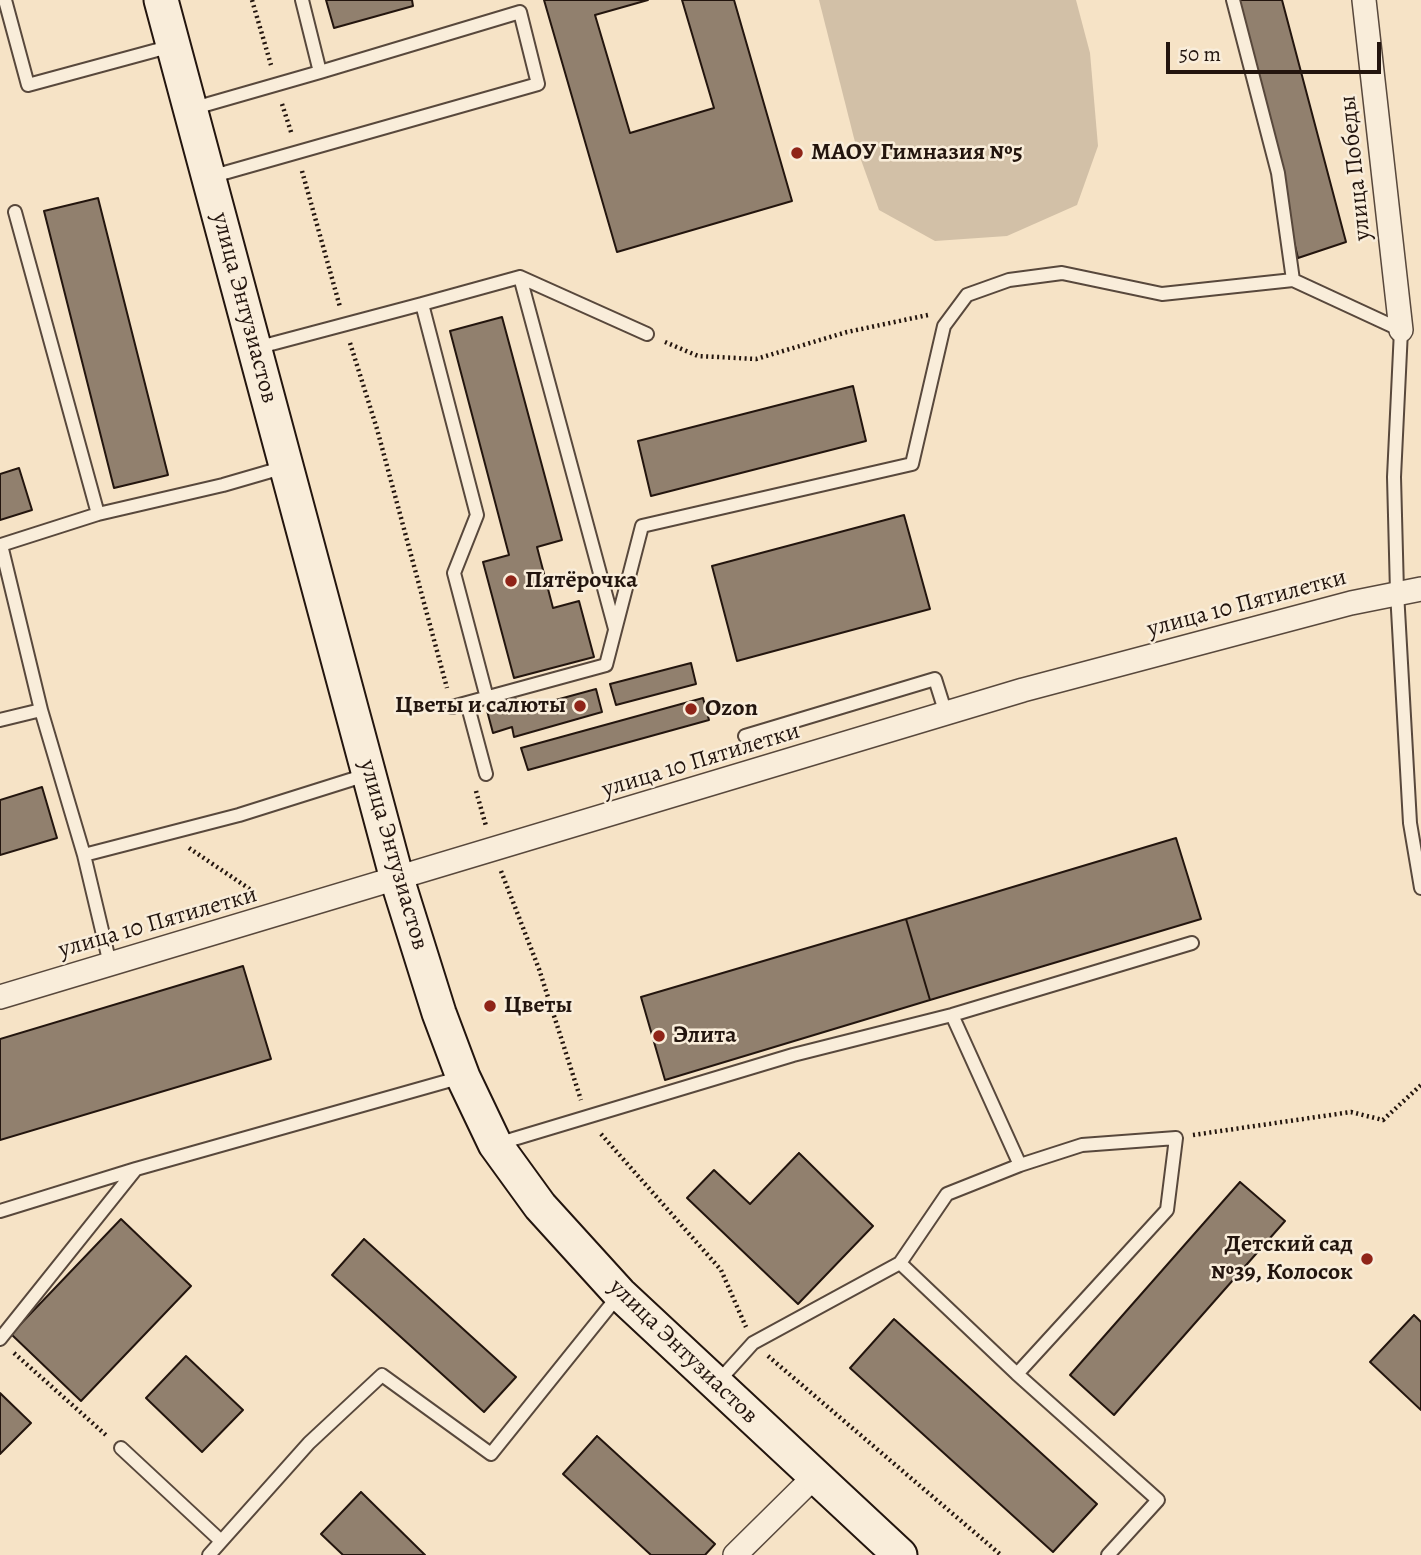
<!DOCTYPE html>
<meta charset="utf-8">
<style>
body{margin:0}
#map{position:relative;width:1421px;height:1555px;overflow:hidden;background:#f6e3c6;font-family:Alegreya,serif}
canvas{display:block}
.scale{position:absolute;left:1166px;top:42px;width:215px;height:32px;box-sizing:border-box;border:4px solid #23150e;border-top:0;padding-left:9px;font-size:21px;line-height:24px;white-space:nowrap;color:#23150e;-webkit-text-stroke:5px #f9edda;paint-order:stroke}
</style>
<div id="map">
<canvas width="1421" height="1555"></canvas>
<div class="scale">50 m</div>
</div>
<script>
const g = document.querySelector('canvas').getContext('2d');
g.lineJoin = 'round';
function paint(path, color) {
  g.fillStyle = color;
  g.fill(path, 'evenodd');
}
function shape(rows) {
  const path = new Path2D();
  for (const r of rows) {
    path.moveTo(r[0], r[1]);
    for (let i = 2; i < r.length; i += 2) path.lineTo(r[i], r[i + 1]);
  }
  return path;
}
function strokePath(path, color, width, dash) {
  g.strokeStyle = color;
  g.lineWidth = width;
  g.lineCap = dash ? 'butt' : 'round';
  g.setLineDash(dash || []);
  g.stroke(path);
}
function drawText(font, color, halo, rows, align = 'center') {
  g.font = font + ' Alegreya,serif';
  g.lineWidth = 5;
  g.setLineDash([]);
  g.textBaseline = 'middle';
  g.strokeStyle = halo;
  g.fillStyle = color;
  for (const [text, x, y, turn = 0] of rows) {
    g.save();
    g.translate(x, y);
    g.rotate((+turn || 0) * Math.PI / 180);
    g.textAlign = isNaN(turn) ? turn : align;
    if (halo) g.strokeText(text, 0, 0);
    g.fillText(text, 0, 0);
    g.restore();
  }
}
const green = shape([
 [819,0,1076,0,1090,53,1098,146,1077,205,1007,236,935,241,879,210,856,146]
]);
const building = shape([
 [326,0,412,0,413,6,334,28,326,0],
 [544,0,648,0,595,15,630,133,714,108,682,0,734,0,792,201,617,252,544,0],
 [1234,0,1282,0,1346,242,1298,258,1234,0],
 [98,198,168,475,114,488,44,211,98,198],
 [502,317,562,540,537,547,553,608,579,601,594,657,514,678,483,562,509,555,450,331,502,317],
 [853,386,866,441,651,496,638,441,853,386],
 [19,468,32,510,0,520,0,474,19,468],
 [904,515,930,609,737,661,712,566,904,515],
 [691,663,696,684,616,705,610,684,691,663],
 [596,689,602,712,514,737,512,727,493,733,486,707,516,699,519,710,596,689],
 [703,698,709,720,528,770,521,748,703,698],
 [42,787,57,838,0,855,0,800,42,787],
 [1176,838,1201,919,930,1000,906,919,1176,838],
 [906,919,930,1000,665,1080,641,997,906,919],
 [243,966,271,1059,0,1140,0,1039,243,966],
 [799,1153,873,1226,798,1304,687,1198,714,1170,750,1204,799,1153],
 [1240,1182,1285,1221,1114,1415,1070,1375,1240,1182],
 [121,1219,191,1286,81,1401,11,1334,121,1219],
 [364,1239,516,1377,484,1412,332,1275,364,1239],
 [1414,1315,1421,1322,1421,1410,1370,1362,1414,1315],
 [894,1319,1097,1504,1053,1552,850,1368,894,1319],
 [186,1356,243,1410,202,1452,146,1398,186,1356],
 [0,1393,31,1423,0,1454,0,1393],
 [597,1436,715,1544,705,1555,651,1555,563,1474,597,1436],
 [361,1492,425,1555,343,1555,321,1534,361,1492]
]);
const path = shape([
 [252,0,271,65],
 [282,104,292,135],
 [302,171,340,307],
 [665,342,698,356,756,359,847,332,928,315],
 [350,343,377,429,447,688],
 [476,791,486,826],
 [189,848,257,894],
 [501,871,539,969,581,1100],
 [601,1134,721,1270,746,1327],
 [1193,1135,1351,1112,1383,1120,1421,1085],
 [14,1353,107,1436],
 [768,1356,1001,1555]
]);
const lane = shape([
 [5,0,28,85,172,46],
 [302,0,320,72],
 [1233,0,1278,173,1293,280],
 [191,109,320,72,520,12,538,84,210,177],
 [15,212,98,514],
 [520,277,615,629],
 [422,304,520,277,647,334],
 [256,348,422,304,477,515,454,573,487,698],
 [467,703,486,774],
 [452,707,606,665,642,526,912,464,944,326,967,295,1009,280,1062,273,1162,294,1293,280,1401,330,1394,477,1397,592,1410,823,1421,888],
 [41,710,84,855,239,815,366,775],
 [0,720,41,710,1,545,98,514,223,485,285,467],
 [745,736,935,679,946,714],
 [84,855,110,964],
 [952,1015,1020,1165],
 [497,1144,793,1055,952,1015,1192,943],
 [136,1169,462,1077],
 [0,1211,136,1169,0,1339],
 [900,1263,947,1194,1020,1165,1082,1145,1176,1138,1167,1210,1017,1374],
 [716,1384,753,1343,900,1263,1017,1374,1158,1500,1108,1555],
 [121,1448,221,1541],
 [209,1555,309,1443,382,1375,491,1454,618,1296]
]);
const street = shape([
 [1364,0,1401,330],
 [0,997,1023,690,1351,603,1421,589],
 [735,1555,815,1476]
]);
const secondary = shape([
 [161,0,397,879,439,1013,463,1077,495,1144,540,1206,620,1294,900,1555]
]);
const markers = [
 [797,153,7,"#8f2418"],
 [511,581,7,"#8f2418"],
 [580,706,7,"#8f2418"],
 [691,709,7,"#8f2418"],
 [490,1006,7,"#8f2418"],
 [659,1036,7,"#8f2418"],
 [1367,1259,7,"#8f2418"]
];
const poiNames = [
 ["МАОУ Гимназия №5",811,153],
 ["Пятёрочка",525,581],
 ["Цветы и салюты",566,706,"right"],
 ["Ozon",705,709],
 ["Цветы",504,1006],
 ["Элита",673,1036],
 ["Детский сад",1353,1245,"right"],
 ["№39, Колосок",1353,1273,"right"]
];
const streetNames = [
 ["улица Победы",1356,168,-96],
 ["улица Энтузиастов",244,308,75],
 ["улица 10 Пятилетки",1247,604,-15],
 ["улица 10 Пятилетки",701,761,-17],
 ["улица Энтузиастов",393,855,74],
 ["улица 10 Пятилетки",158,923,-16],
 ["улица Энтузиастов",683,1352,44]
];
paint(green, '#d2c0a7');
paint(building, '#91806e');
strokePath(building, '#23150e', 2);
strokePath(lane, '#58483c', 16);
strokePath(street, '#58483c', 26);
strokePath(secondary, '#23150e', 37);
strokePath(path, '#23150e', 4.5, [2, 3.5]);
strokePath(lane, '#f9edda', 12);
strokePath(street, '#f9edda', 23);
strokePath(secondary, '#f9edda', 33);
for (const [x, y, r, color] of markers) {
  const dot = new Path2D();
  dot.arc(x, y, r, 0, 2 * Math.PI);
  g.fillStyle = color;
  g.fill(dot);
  strokePath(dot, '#f9edda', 2.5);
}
drawText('bold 24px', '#23150e', '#f9edda', poiNames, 'left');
drawText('24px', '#23150e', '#f9edda', streetNames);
</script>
